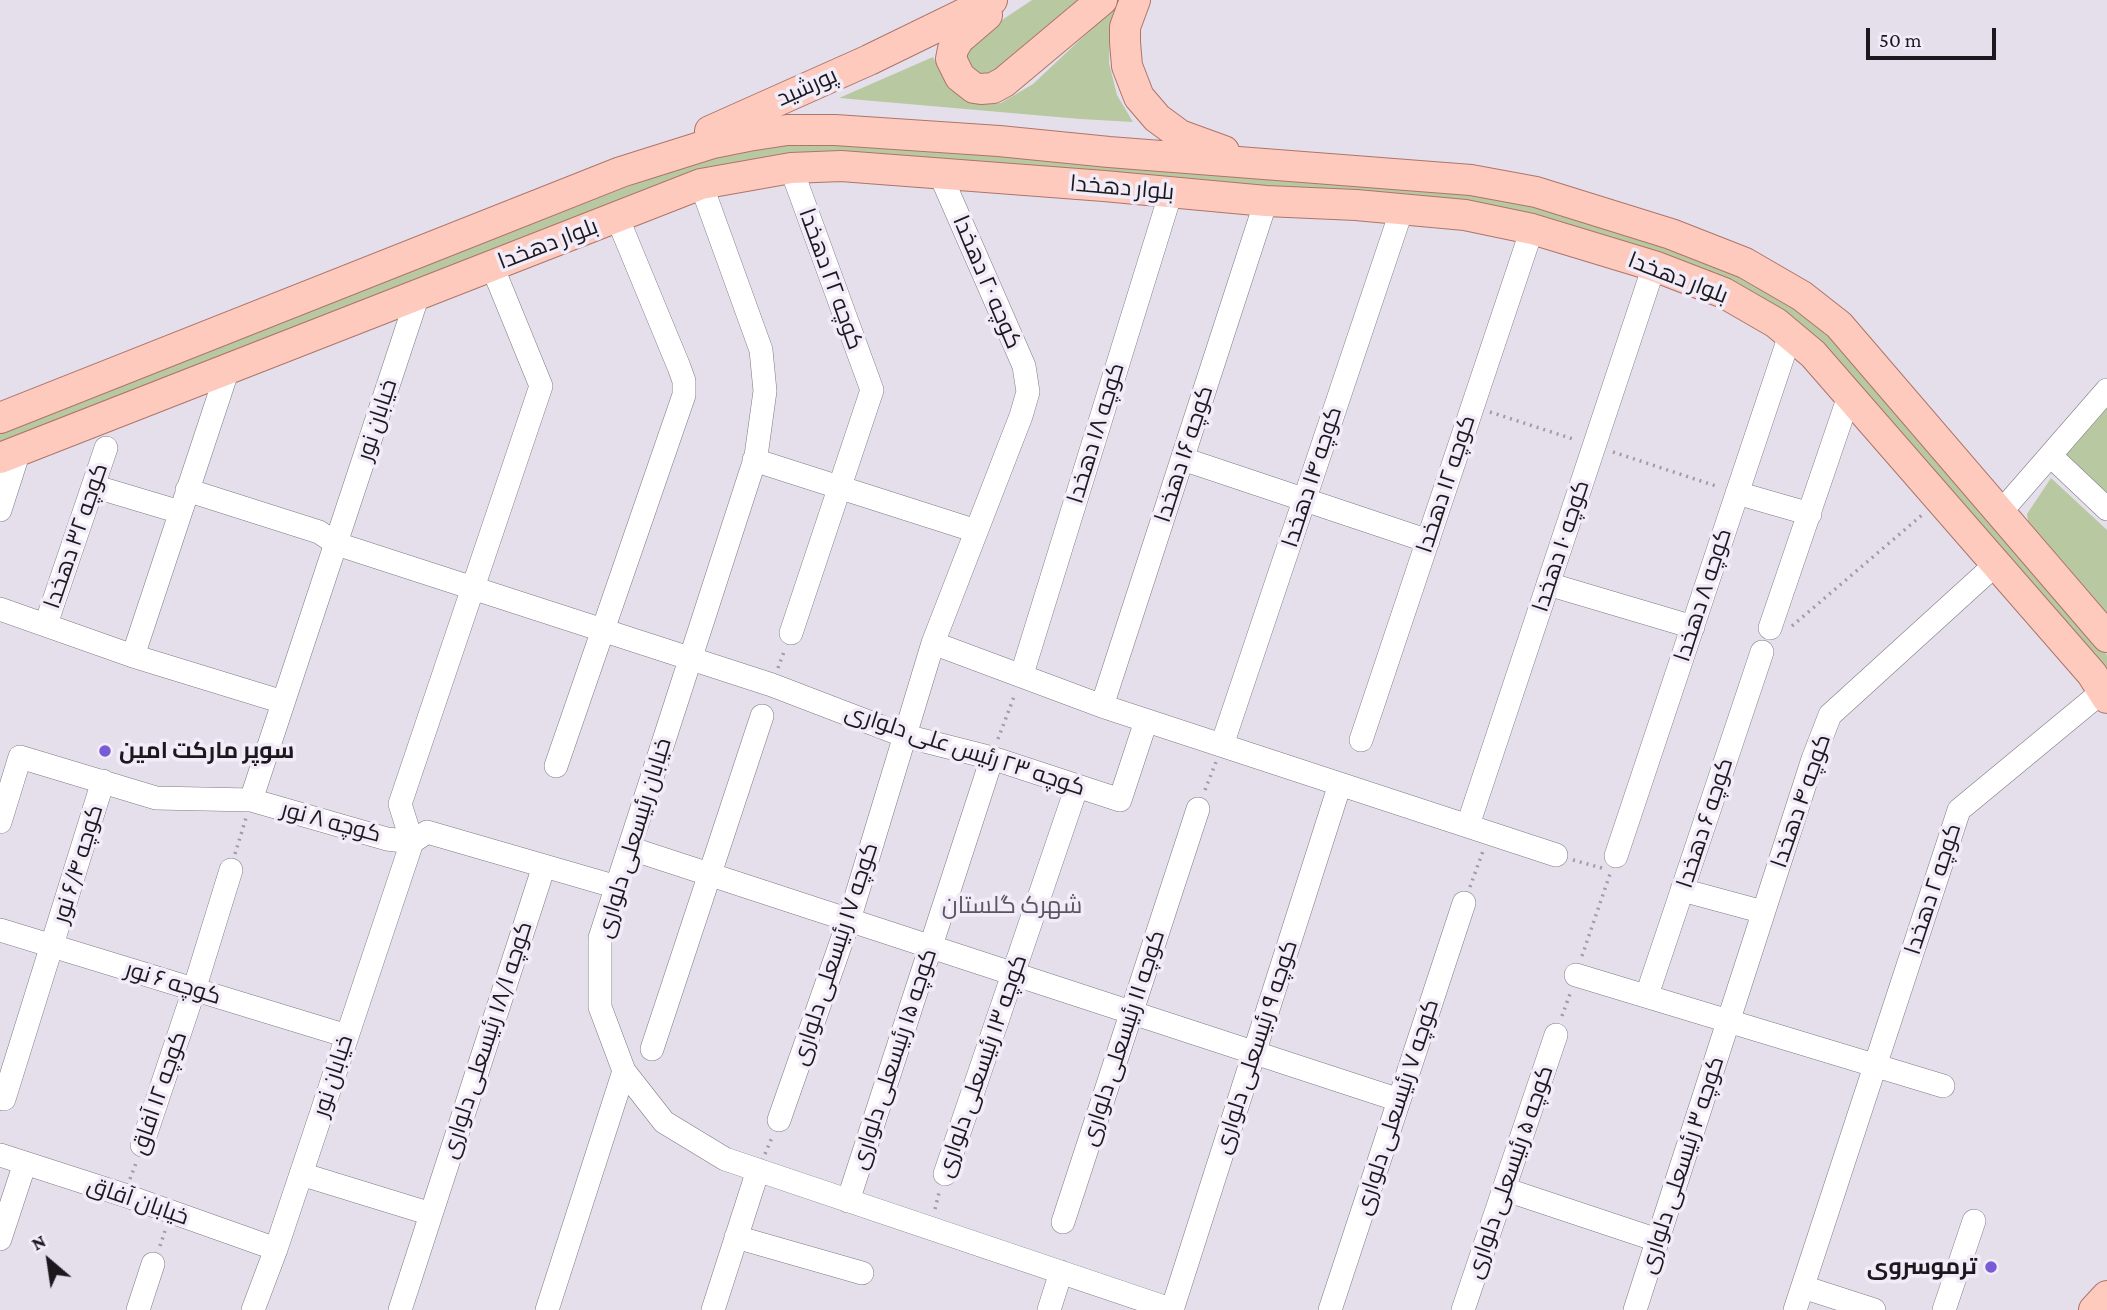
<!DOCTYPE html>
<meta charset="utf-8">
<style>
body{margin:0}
#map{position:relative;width:2107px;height:1310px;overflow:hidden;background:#e5dfec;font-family:"Crimson Pro",serif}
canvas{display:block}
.north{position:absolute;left:14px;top:1226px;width:70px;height:70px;-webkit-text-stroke:5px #f2ecf9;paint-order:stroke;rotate:331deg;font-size:19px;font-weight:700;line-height:28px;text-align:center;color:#1b191e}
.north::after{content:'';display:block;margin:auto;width:24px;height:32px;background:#1b191e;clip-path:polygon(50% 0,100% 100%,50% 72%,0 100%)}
.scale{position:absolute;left:1866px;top:28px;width:130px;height:32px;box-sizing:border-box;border:4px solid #1b191e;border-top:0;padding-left:9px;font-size:21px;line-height:24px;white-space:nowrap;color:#1b191e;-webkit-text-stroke:5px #f2ecf9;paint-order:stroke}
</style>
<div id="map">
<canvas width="2107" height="1310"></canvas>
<div class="north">N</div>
<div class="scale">50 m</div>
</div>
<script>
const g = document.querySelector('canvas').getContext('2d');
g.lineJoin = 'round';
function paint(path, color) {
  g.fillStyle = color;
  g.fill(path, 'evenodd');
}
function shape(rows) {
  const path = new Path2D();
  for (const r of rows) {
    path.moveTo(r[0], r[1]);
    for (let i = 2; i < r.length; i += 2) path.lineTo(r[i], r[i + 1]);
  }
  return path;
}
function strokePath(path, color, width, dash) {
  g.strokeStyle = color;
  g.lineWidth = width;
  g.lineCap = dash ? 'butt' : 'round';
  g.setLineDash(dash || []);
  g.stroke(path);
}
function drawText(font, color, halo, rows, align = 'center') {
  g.font = font + ' "Crimson Pro",Cairo,serif';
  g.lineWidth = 7;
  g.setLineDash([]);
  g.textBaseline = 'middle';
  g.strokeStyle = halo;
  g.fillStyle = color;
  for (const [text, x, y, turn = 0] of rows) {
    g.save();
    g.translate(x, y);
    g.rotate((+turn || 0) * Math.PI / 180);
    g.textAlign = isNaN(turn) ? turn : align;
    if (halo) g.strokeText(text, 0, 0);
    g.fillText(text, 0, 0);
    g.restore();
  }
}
const green = shape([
 [1032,0,1080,0,1004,71,982,75,974,71,968,63,966,53,984,32],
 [1118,4,1110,35,1109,63,1117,95,1133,122,1080,119,839,98,933,57,946,80,960,96,979,104,1001,103,1033,84],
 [844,142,1507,197,1537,204,1729,269,1786,301,1827,332,2107,655,2107,677,1818,348,1614,243,791,158,0,448,0,432,689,163,775,143],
 [2107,407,2107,497,2066,457,2067,451],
 [2051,478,2107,530,2107,615,2028,521,2027,514]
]);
const path = shape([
 [1490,412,1576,440],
 [1613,452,1719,487],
 [1792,626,1922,515],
 [778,668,785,649],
 [998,739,1015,694],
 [1205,790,1216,762],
 [235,854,246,818],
 [1573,860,1602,868],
 [1470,887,1483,851],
 [1582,956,1610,874],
 [1562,1016,1570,994],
 [765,1154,773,1135],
 [130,1179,136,1163],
 [935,1209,939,1193],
 [160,1246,165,1231]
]);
const minor = shape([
 [791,168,872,390,791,633],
 [701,184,761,350,765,391,756,456,600,938,600,1007,624,1071,664,1122,725,1159,1173,1310],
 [2051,456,2107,509],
 [1183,459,1428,541],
 [754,460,976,531],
 [93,486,180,512],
 [187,490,319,532,337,544,772,685,905,736,992,758,1120,800,1146,721],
 [1737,493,1810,514],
 [0,510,19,451],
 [2000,513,2107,390],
 [1548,584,1693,627],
 [0,609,133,656,283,702],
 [46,624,106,448],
 [1770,628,1849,396],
 [933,643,1102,706,1556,855],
 [133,656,228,369],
 [1022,674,1171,192],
 [1102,706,1266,201],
 [1361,740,1532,229],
 [1222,745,1402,209],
 [556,766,684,395,684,381,679,367,617,217],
 [251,800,418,295],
 [0,822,20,757,156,798,251,800,387,839,412,842],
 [1468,825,1654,266],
 [412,842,400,804,541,386,492,266],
 [412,842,427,832,617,887],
 [629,848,1399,1100],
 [1616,856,1790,335],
 [1682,890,1756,910],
 [0,930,347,1036],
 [1576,975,1943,1086],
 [1647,995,1762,652],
 [652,1049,762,716],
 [4,1099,103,781],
 [779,1120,849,920,933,643,1021,416,1028,392,1024,366,940,174],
 [142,1145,194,990,231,870],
 [0,1155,124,1195,276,1249],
 [301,1174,431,1214],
 [945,1174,1077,786],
 [1504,1189,1657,1240],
 [848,1201,992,758],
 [1063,1222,1198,809],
 [736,1237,862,1273],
 [0,1239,25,1163],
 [1803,1287,1874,1310],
 [138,1310,153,1264],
 [253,1310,276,1249,412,842],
 [400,1310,544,866],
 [547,1310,624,1071],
 [713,1310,758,1170],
 [1049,1310,1061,1272],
 [1172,1310,1340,784],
 [1330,1310,1464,903],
 [1463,1310,1556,1035],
 [1635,1310,1813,759,1830,715,1996,564],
 [1795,1310,1959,810,2103,691],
 [1944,1310,1974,1221]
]);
const major = shape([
 [1135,0,1125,27,1125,42,1127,66,1139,97,1157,118,1180,135,1224,151],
 [987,15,959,39,953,49,951,59,960,77,974,88,981,89,993,88,1004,82,1102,0],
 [710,131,869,60,992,0],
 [0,418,621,172,713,143,748,136,787,130,835,130,999,141,1109,152,1471,180,1536,192,1671,234,1745,263,1802,296,1839,325,2107,637],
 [0,458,701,184,791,168,841,166,1104,186,1266,201,1356,205,1465,215,1532,229,1654,266,1724,293,1776,323,1813,354,2092,674,2107,698],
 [2094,1310,2107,1296]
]);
const markers = [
 [105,751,7,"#795bd6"],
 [1991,1267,7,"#795bd6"]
];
const streetNames = [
 ["پورشید",807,87,-24],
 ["بلوار دهخدا",1122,188,5],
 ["بلوار دهخدا",548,244,-21],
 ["بلوار دهخدا",1678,278,21],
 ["کوچه ۲۲ دهخدا",831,279,70],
 ["کوچه ۲۰ دهخدا",987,282,67],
 ["خیابان نور",377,420,-72],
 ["کوچه ۱۸ دهخدا",1096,433,-73],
 ["کوچه ۱۶ دهخدا",1184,454,-72],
 ["کوچه ۱۴ دهخدا",1312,477,-72],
 ["کوچه ۱۲ دهخدا",1446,484,-72],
 ["کوچه ۳۲ دهخدا",76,536,-71],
 ["کوچه ۱۰ دهخدا",1561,546,-72],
 ["کوچه ۸ دهخدا",1703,595,-72],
 ["کوچه ۲۳ رئیس علی دلواری",965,750,18],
 ["کوچه ۴ دهخدا",1801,801,-71],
 ["کوچه ۸ نور",331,822,15],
 ["کوچه ۶ دهخدا",1705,823,-72],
 ["خیابان رئیسعلی دلواری",634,838,-73],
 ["کوچه ۶/۴ نور",78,864,-73],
 ["کوچه ۲ دهخدا",1933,889,-72],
 ["کوچه ۱۷ رئیسعلی دلواری",835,954,-72],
 ["کوچه ۶ نور",173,983,17],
 ["کوچه ۱۱ رئیسعلی دلواری",1123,1038,-72],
 ["کوچه ۱۸/۱ رئیسعلی دلواری",487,1040,-72],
 ["کوچه ۹ رئیسعلی دلواری",1256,1047,-72],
 ["کوچه ۱۵ رئیسعلی دلواری",894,1059,-72],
 ["کوچه ۱۳ رئیسعلی دلواری",982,1066,-71],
 ["خیابان نور",333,1076,-72],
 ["کوچه ۱۲ آفاق",159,1093,-71],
 ["کوچه ۷ رئیسعلی دلواری",1397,1107,-72],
 ["کوچه ۳ رئیسعلی دلواری",1682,1165,-72],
 ["کوچه ۵ رئیسعلی دلواری",1510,1172,-71],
 ["خیابان آفاق",138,1201,19]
];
const poiNames = [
 ["سوپر مارکت امین",119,751],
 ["ترموسروی",1977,1267,"right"]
];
const neighbourhoodNames = [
 ["شهرک گلستان",1012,906]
];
paint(green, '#b8c9a2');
strokePath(minor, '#7f7985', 24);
strokePath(major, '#ad7569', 32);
strokePath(path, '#a09ba5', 3.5, [2, 5]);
strokePath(minor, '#fff', 23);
strokePath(major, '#fdcabd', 30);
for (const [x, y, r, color] of markers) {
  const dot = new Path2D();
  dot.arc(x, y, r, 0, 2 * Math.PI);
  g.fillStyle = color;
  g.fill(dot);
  strokePath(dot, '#f2ecf9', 2.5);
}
drawText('23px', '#1b191e', '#f2ecf9', streetNames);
drawText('bold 23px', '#1b191e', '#f2ecf9', poiNames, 'left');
drawText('24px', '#5a5560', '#f2ecf9', neighbourhoodNames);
</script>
